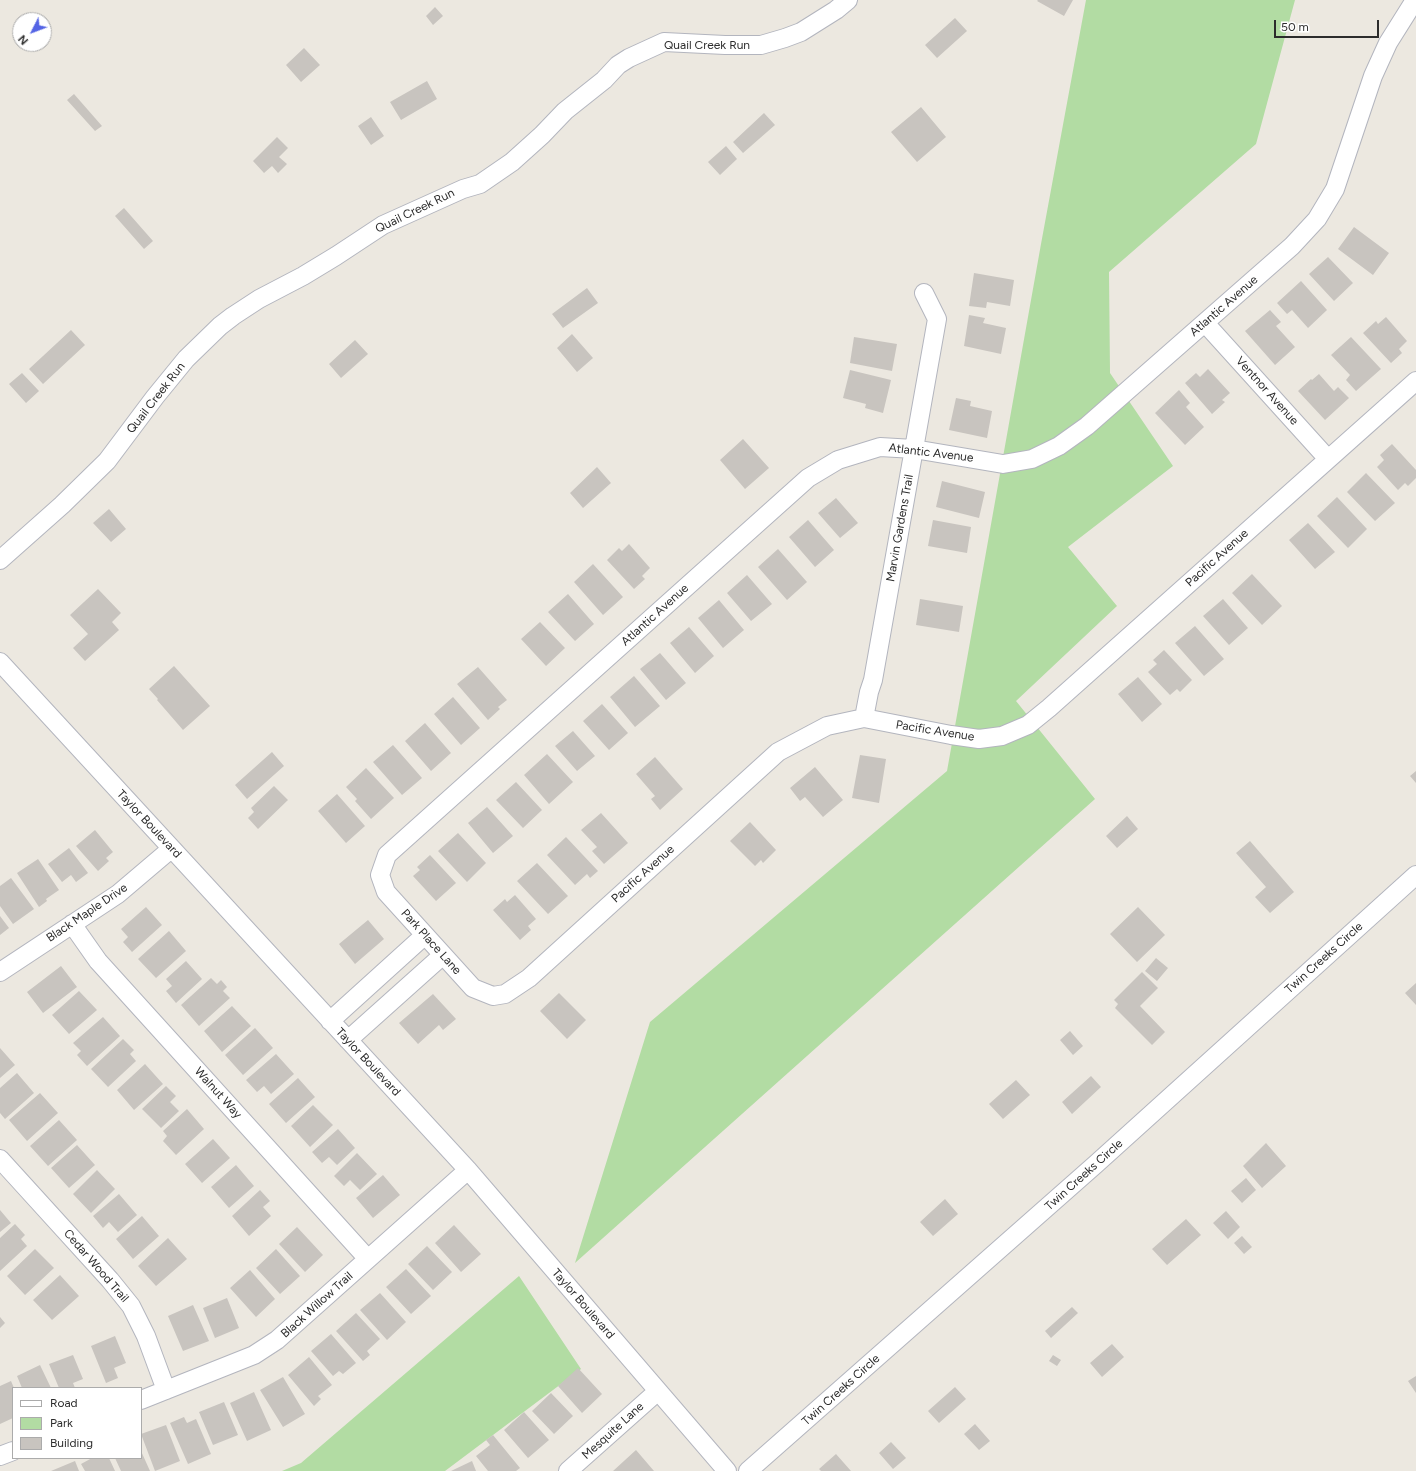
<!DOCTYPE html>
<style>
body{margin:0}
#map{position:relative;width:1416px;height:1471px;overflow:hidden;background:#ece8e0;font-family:Figtree,sans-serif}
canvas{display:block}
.legend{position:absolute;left:12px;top:1387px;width:130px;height:72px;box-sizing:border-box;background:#fff;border:1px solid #ababab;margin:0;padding:5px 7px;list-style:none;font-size:12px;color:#2c2c2c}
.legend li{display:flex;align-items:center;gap:8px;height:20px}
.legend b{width:20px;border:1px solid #ababab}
.north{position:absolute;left:12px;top:12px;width:40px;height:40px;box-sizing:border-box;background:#fff;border:1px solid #ababab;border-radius:50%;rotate:228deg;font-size:11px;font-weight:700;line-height:16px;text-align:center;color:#2c2c2c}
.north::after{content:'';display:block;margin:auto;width:14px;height:18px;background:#5464e5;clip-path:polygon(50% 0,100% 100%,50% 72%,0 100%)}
.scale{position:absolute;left:1274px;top:20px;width:105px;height:18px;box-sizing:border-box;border:2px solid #2c2c2c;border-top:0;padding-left:5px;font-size:12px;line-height:14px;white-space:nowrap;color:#2c2c2c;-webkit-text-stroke:3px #fff;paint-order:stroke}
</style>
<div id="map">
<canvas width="1416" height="1471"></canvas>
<ul class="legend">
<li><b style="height:5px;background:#fff"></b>Road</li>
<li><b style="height:11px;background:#b2dca3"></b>Park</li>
<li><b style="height:11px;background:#c8c4bf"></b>Building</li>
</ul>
<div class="north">N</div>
<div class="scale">50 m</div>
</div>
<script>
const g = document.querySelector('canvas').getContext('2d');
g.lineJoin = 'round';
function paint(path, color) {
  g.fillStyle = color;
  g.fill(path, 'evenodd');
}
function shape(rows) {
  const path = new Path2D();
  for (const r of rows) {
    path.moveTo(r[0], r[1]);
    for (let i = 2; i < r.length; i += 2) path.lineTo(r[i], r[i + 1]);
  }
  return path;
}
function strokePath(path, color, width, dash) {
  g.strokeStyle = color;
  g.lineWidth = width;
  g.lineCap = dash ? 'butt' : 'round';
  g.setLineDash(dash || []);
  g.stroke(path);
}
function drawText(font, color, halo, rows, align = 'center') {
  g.font = font + ' Figtree,sans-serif';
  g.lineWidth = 3;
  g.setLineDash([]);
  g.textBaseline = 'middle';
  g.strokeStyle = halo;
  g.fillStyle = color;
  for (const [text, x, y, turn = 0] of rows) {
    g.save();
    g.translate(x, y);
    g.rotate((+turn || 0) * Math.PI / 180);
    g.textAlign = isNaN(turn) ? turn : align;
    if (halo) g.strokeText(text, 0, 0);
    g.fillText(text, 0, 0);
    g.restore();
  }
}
const green = shape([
 [1086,0,1295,0,1256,144,1109,272,1110,373,1173,466,1068,547,1117,606,1016,701,1095,799,575,1263,650,1022,947,771,1041,244],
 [519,1276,581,1369,445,1471,282,1471,301,1463]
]);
const building = shape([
 [1038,0,1073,0,1064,16,1037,1],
 [435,7,443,16,433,25,426,16],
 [955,18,967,31,937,58,925,45],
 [304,48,320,65,301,82,286,65],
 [427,81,437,99,401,120,390,102],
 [74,94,102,126,95,131,67,100],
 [921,107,946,137,917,162,891,132],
 [764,113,775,125,743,153,733,142],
 [371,117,384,136,371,145,358,126],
 [277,137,288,148,279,157,287,164,278,173,272,166,264,173,253,161],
 [726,146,737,159,720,175,708,162],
 [124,208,153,241,144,249,115,216],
 [1354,227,1389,253,1373,275,1338,249],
 [1328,257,1353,283,1334,301,1309,274],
 [974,273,1014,280,1010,306,987,302,986,308,969,306],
 [1301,281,1327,310,1308,328,1292,310,1287,314,1277,303],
 [587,288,598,303,563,328,552,314],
 [1270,310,1281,322,1276,326,1295,347,1275,365,1245,331],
 [969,315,985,318,983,323,1006,328,1001,354,964,346],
 [1386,317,1407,341,1399,349,1402,353,1391,363,1363,333,1376,321,1378,324],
 [71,330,85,345,43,384,29,369],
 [572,334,593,358,577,372,557,348],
 [854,337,897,344,892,371,850,363],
 [1351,337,1381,369,1356,391,1346,380,1350,375,1331,355],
 [355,340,368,354,341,378,329,364],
 [1208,369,1230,393,1222,400,1225,402,1212,414,1185,383,1196,373,1200,377],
 [850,370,891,380,883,413,865,408,866,404,843,398],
 [22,373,39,391,26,403,9,384],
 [1319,374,1334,391,1338,387,1349,398,1325,420,1298,391,1311,379,1312,380],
 [1179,390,1190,403,1186,407,1204,427,1185,445,1155,413],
 [956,398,971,401,970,406,992,411,987,438,949,430],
 [743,439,769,468,745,489,720,460],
 [1392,444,1416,470,1416,478,1408,486,1405,483,1398,490,1377,467,1384,460,1380,455],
 [597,467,611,483,583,508,570,493],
 [1366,473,1395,503,1375,521,1347,492],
 [942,481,985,492,979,518,936,507],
 [1337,497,1367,529,1348,548,1317,516],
 [836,498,858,523,840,538,818,513],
 [109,509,126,529,111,542,93,523],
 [808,520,834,550,815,567,789,537],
 [933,520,971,527,967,553,928,546],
 [1308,523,1335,552,1315,569,1289,540],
 [629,544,650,568,642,576,645,579,634,589,607,560,619,548,622,551],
 [778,549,807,582,787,600,758,567],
 [593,564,623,597,603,615,574,582],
 [1252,574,1282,606,1262,625,1232,593],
 [747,575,772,604,751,621,727,593],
 [98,589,121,613,112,622,119,630,85,661,73,648,88,634,70,615],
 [568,594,594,624,575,641,548,612],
 [920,599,963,606,959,632,916,625],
 [1223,599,1248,628,1229,645,1203,616],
 [719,600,744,630,723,648,698,618],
 [540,622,565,648,546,666,521,639],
 [1195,626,1224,659,1204,676,1175,643],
 [689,627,714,656,695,673,670,643],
 [1164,650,1192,680,1180,692,1177,689,1170,695,1148,672,1157,664,1153,660],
 [660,653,686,683,666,700,640,669],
 [174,666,210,706,183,730,157,700,158,699,149,689],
 [478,667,507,700,498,707,500,709,488,720,457,684],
 [634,676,660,706,635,727,610,697],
 [1138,677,1162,704,1142,722,1118,694],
 [453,697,480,728,461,745,434,714],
 [602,704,628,733,609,750,583,721],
 [425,723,451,753,431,771,405,741],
 [573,731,595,756,577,771,555,746],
 [393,745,422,778,402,795,373,762],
 [272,752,284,766,247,799,235,785],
 [547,754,573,782,549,804,524,775],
 [860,755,886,759,879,803,852,798],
 [655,757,683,789,660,810,651,799,655,796,636,774],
 [815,767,843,800,823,817,805,797,800,801,790,788],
 [366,768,394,798,371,819,355,801,357,799,346,787],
 [1416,771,1416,783,1410,776],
 [516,782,542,810,523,828,496,800],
 [274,786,288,800,258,829,248,818,254,812,251,808],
 [337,794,365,826,346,843,318,811],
 [487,807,513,836,493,853,468,823],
 [601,813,628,843,604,864,592,851,597,847,581,830],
 [1127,816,1138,829,1117,848,1106,836],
 [750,822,776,850,763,863,761,860,755,866,730,841],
 [95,830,113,852,106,858,109,861,98,871,76,846],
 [458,833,486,863,467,882,438,851],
 [566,837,598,871,590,878,587,874,575,885,547,855],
 [1250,841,1294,892,1270,913,1255,897,1266,887,1236,853],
 [69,848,88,873,76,882,71,875,62,882,48,864],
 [430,855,456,883,436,901,413,876,420,870,417,867],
 [38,859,59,890,46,899,47,901,39,907,17,873],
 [537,863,568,896,548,914,517,881],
 [11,878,34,909,13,924,0,906,0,886],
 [515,895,536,919,528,926,531,930,520,940,493,910,505,899,507,902],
 [146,907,162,925,132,952,123,942,128,937,121,929],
 [1138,907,1165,935,1137,962,1110,934],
 [0,916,9,928,0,935],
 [368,920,384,939,355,964,339,944],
 [169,931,186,951,156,978,138,959],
 [1156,958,1168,968,1157,981,1145,971],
 [186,961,202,979,176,1003,166,991,172,986,166,979],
 [61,966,77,987,43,1013,27,992],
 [1142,972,1158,988,1140,1006,1165,1032,1152,1045,1115,1008,1118,1004,1114,1000],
 [211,978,217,984,221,980,227,987,223,991,230,998,199,1026,181,1005],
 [1416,983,1416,1005,1405,993],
 [79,991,97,1010,69,1034,52,1015],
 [559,993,586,1020,567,1039,540,1011],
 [433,994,456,1019,443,1030,439,1025,418,1044,399,1023],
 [232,1006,251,1026,222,1052,204,1031],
 [103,1017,120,1036,87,1066,77,1055,81,1051,73,1043],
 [255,1028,273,1048,243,1075,225,1055],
 [1070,1031,1083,1046,1073,1055,1060,1040],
 [123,1039,134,1050,130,1054,136,1061,108,1087,91,1069],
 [0,1048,15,1065,0,1078],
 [276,1054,294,1074,271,1094,264,1086,257,1092,246,1080],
 [145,1064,163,1084,134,1110,117,1090],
 [17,1073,34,1093,5,1119,0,1113,0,1088],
 [1091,1076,1101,1087,1072,1114,1062,1102],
 [298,1078,315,1097,286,1123,269,1104],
 [1016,1080,1030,1095,1003,1119,989,1104],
 [166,1086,176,1096,170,1102,179,1111,161,1128,142,1109],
 [40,1093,58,1113,27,1141,9,1120],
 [313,1105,333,1125,310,1147,291,1126],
 [187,1109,204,1129,176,1155,163,1141,167,1136,163,1131],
 [59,1120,77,1140,48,1166,30,1146],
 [338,1129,355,1148,337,1165,329,1157,322,1163,312,1152],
 [213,1139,230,1158,202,1183,185,1164],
 [1266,1143,1286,1166,1262,1188,1243,1166],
 [77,1145,95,1165,69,1188,51,1168],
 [357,1153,377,1174,360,1190,350,1180,344,1186,334,1176],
 [236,1165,254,1186,229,1208,211,1187],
 [97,1170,115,1189,91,1213,73,1194],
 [383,1175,400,1195,373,1218,356,1198],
 [1246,1178,1256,1190,1242,1203,1231,1191],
 [260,1190,270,1201,263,1207,271,1216,249,1236,232,1216],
 [119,1194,137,1215,118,1232,109,1222,103,1228,93,1216],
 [945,1199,958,1214,933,1236,920,1222],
 [0,1210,11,1223,0,1232],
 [1226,1211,1240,1227,1228,1239,1213,1223],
 [142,1216,159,1236,133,1259,116,1239],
 [1186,1219,1201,1235,1167,1265,1152,1249],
 [15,1224,25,1235,21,1239,27,1246,0,1271,0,1238],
 [454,1225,481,1254,461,1272,435,1243],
 [297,1227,323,1255,305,1272,279,1244],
 [1242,1236,1252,1247,1244,1254,1234,1243],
 [168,1238,187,1259,156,1286,138,1266],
 [427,1246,452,1272,433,1290,408,1264],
 [35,1249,54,1268,25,1295,7,1276],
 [276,1249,300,1276,280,1294,256,1268],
 [406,1269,431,1296,411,1314,386,1287],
 [250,1270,275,1299,256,1317,230,1288],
 [60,1275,79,1296,52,1320,33,1300],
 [380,1293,406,1322,387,1340,360,1310],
 [227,1298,239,1328,215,1338,203,1308],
 [193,1305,209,1341,183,1351,168,1316],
 [1072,1307,1078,1313,1051,1338,1045,1331],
 [356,1313,380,1339,367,1351,370,1355,363,1361,336,1331],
 [0,1317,5,1323,0,1328],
 [331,1334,356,1363,343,1374,339,1371,333,1376,311,1351],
 [115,1336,126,1363,114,1368,118,1378,106,1383,91,1346],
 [1112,1344,1124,1357,1102,1377,1090,1363],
 [73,1355,83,1379,73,1383,75,1388,59,1388,49,1364],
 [1053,1355,1061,1360,1057,1366,1049,1361],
 [309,1357,332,1385,318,1396,321,1399,314,1406,288,1375],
 [40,1365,51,1388,22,1388,17,1376],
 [578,1368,602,1394,582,1413,558,1386],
 [1416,1376,1416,1393,1408,1381],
 [283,1377,305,1414,283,1427,260,1390],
 [11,1381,14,1388,13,1418,0,1424,0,1386],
 [955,1387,966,1399,939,1423,928,1411],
 [254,1392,271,1430,247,1441,230,1403],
 [551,1393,573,1416,554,1434,532,1411],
 [224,1402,238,1435,213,1445,199,1412],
 [524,1412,549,1440,528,1458,504,1430],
 [184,1417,187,1423,196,1419,211,1454,188,1464,170,1423],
 [975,1424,990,1441,979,1450,964,1434],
 [166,1425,180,1461,155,1471,141,1434],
 [493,1435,520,1468,516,1471,488,1471,476,1456,490,1445,486,1440],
 [891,1442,906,1458,893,1469,879,1453],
 [636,1450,654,1471,613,1471],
 [141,1451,150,1471,121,1471,115,1458,141,1458],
 [836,1454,851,1471,821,1471,819,1469],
 [92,1458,109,1458,115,1471,85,1471,81,1464],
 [75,1461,79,1471,51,1471],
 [472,1461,476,1471,451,1471]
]);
const minor = shape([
 [1415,0,1388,43,1373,76,1335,189,1317,219,1292,246,1087,426,1059,446,1032,459,1003,464,914,449,880,447,838,460,808,478,387,855,380,875,386,892,473,988,493,996,505,994,529,978,778,752,827,726,864,718,951,735,979,739,1002,736,1028,725,1049,708,1416,381],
 [1205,323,1328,459],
 [0,560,62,505,107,461,155,397,186,359,220,326,233,316,259,299,303,276,336,256,383,225,463,189,480,184,512,162,542,135,565,111,604,80,618,65,629,58,664,42,725,45,761,45,785,38,801,32,836,10,848,0],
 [0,662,468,1170,727,1471],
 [864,718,869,692,873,680,937,319,924,293],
 [72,924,98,961,368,1259],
 [0,972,118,894,171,849],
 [330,1021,425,935],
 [348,1040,443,955],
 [0,1159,110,1280,131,1306,146,1336,166,1390],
 [141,1400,254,1355,277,1340,468,1170],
 [0,1456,13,1451],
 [568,1471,658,1391],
 [748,1471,1096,1164,1416,875]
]);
const streetNames = [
 ["Quail Creek Run",707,45],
 ["Quail Creek Run",415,211,-26],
 ["Atlantic Avenue",1224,306,-41],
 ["Ventnor Avenue",1267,391,48],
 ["Quail Creek Run",156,398,-52],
 ["Atlantic Avenue",931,453,7],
 ["Marvin Gardens Trail",900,528,-80],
 ["Pacific Avenue",1217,558,-42],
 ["Atlantic Avenue",655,615,-42],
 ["Pacific Avenue",935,731,9],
 ["Taylor Boulevard",149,824,47],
 ["Pacific Avenue",643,874,-42],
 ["Black Maple Drive",87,913,-34],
 ["Park Place Lane",431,942,48],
 ["Twin Creeks Circle",1324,958,-42],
 ["Taylor Boulevard",368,1062,47],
 ["Walnut Way",218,1093,48],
 ["Twin Creeks Circle",1084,1175,-42],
 ["Cedar Wood Trail",96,1266,49],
 ["Taylor Boulevard",583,1304,49],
 ["Black Willow Trail",317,1305,-42],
 ["Twin Creeks Circle",841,1390,-42],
 ["Mesquite Lane",613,1431,-42]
];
paint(green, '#b2dca3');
paint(building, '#c8c4bf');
strokePath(minor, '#b3b5be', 20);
strokePath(minor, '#fff', 18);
drawText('12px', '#2c2c2c', '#fff', streetNames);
</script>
